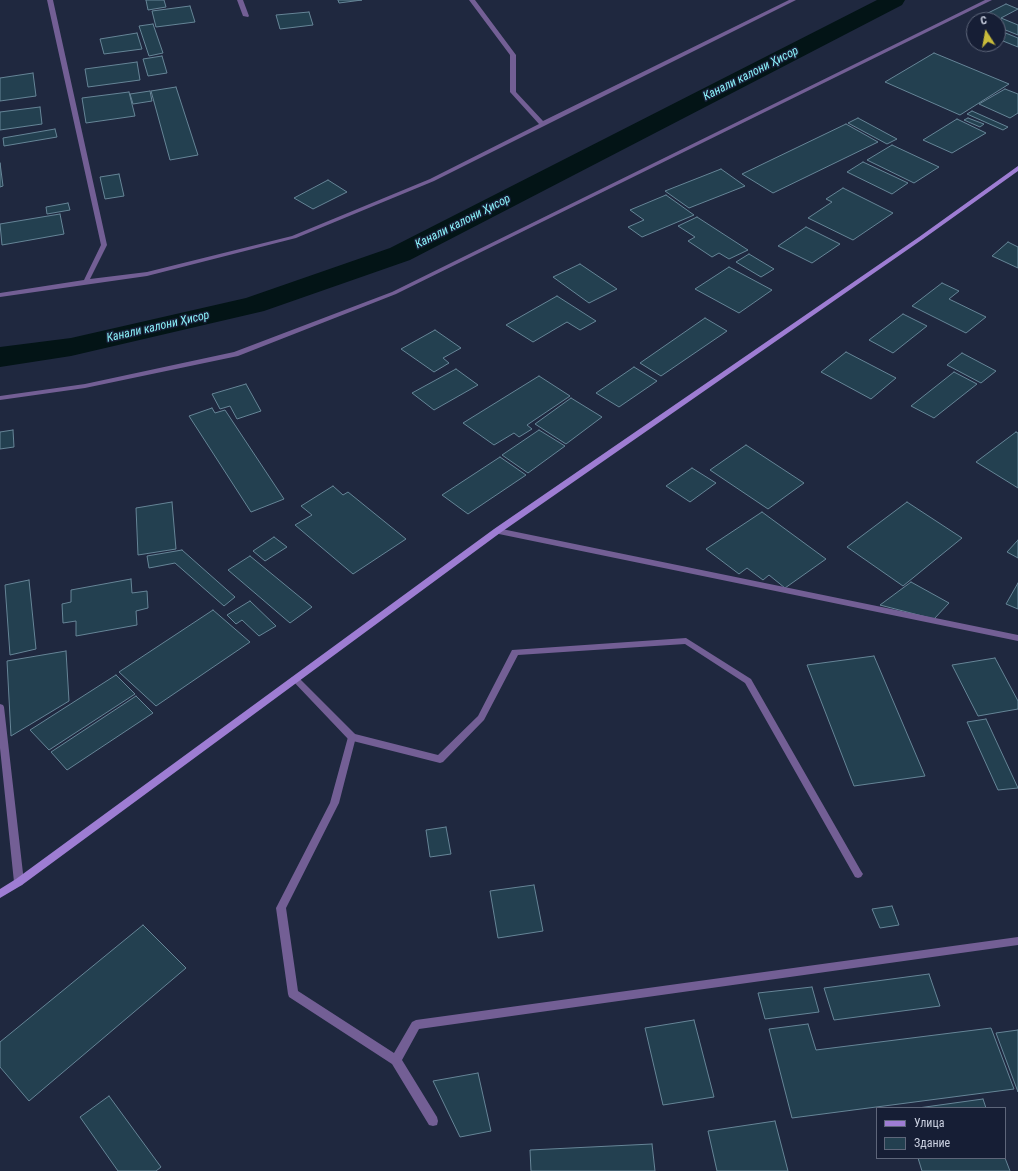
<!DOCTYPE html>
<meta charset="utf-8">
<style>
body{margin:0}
#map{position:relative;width:1018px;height:1171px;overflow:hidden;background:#1f283f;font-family:"Roboto Condensed",sans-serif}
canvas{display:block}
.legend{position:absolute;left:876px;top:1107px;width:130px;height:52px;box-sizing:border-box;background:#161e35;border:1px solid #5e667a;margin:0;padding:5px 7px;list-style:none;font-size:12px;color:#cbd1e1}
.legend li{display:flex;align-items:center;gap:8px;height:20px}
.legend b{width:20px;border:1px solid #5e667a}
.north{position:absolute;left:966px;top:12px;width:40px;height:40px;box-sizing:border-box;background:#161e35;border:1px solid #5e667a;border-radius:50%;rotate:349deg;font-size:11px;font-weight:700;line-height:16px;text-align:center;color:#cbd1e1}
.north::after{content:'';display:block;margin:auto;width:14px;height:18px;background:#c8bb3b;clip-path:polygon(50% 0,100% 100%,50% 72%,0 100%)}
</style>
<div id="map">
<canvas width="1018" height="1171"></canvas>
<ul class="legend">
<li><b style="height:5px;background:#9e7dd3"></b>Улица</li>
<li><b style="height:11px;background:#234050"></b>Здание</li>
</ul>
<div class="north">С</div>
</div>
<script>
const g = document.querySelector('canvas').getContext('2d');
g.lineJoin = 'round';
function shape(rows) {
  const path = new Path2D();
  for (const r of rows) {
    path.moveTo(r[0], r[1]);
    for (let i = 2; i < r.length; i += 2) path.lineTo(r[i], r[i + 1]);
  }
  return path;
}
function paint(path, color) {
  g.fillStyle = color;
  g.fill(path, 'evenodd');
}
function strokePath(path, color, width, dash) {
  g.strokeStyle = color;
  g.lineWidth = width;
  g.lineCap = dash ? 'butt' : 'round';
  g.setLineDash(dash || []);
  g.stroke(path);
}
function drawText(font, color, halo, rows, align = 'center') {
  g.font = font + ' "Roboto Condensed",sans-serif';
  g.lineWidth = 3;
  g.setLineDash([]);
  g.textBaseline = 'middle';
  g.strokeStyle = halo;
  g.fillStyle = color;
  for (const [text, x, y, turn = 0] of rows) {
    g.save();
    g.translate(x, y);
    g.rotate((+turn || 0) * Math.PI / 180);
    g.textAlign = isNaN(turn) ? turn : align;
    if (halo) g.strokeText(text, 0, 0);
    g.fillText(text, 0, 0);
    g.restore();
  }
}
const canal = shape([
 [877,0,905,0,902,5,410,260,264,311,71,356,0,367,0,347,71,338,246,298,390,248,877,0]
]);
const building = shape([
 [146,0,164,0,166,7,148,10,146,0],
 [338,0,362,0,339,3,338,0],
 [1006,4,1018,9,1001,18,1018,25,1018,35,998,27,998,20,982,20,978,18,1006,4],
 [190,6,195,22,156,27,152,11,190,6],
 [309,12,313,25,280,29,276,15,309,12],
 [153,24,163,53,149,56,139,26,153,24],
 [998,30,1018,38,1018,47,998,39,998,30],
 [137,33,142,49,104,54,100,39,137,33],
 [934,53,1009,84,960,115,885,82,934,53],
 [162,56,167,73,148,76,143,59,162,56],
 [137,62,140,80,88,87,85,69,137,62],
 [33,73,36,96,0,101,0,78,33,73],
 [176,87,198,155,170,160,151,91,176,87],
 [1005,89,1018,94,1018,113,1010,118,979,104,1005,89],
 [150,91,152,101,133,104,130,94,150,91],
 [129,92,135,116,86,123,82,98,129,92],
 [40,107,42,124,0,130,0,112,40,107],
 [972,111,1008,127,1003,130,967,114,972,111],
 [858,118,897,139,887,144,848,123,858,118],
 [968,118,984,124,980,127,964,120,968,118],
 [957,119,986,133,952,153,923,140,957,119],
 [846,124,878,142,773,193,742,174,846,124],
 [55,129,57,137,4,146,3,138,55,129],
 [892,145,939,167,914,183,867,160,892,145],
 [863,162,908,183,892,194,847,172,863,162],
 [0,163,3,186,0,187,0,163],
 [721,169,745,186,689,208,665,191,721,169],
 [119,174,124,196,105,199,100,177,119,174],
 [328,180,347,192,313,209,294,198,328,180],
 [843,188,893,213,853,240,808,218,832,202,826,199,843,188],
 [666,195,694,215,642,237,628,227,644,220,630,210,666,195],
 [68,203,70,210,47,214,46,207,68,203],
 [60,214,64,234,2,245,0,224,60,214],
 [697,217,748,250,729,259,719,253,712,257,688,241,695,237,678,226,697,217],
 [806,227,840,244,812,263,778,246,806,227],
 [1008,242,1018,247,1018,268,992,256,1008,242],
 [749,254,774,269,761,277,736,262,749,254],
 [580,264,617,289,589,303,553,277,580,264],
 [729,267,772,290,739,313,695,289,729,267],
 [942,283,959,291,949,299,986,317,966,333,912,306,942,283],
 [557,296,596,321,580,330,567,322,533,342,506,325,557,296],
 [903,314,927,326,893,353,869,340,903,314],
 [705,318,727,331,661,376,640,363,705,318],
 [435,330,461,348,443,358,449,363,434,372,401,349,435,330],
 [846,352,896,378,871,399,821,372,846,352],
 [962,353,996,371,981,383,947,365,962,353],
 [634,367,657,381,619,407,596,393,634,367],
 [456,369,478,385,434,410,412,393,456,369],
 [954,372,977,384,934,418,911,406,954,372],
 [539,376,570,396,527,425,532,429,519,437,514,433,494,445,463,423,539,376],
 [246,384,261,411,237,419,230,406,220,409,212,394,246,384],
 [571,398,602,417,566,444,535,424,571,398],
 [212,408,215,413,225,410,284,499,251,512,189,416,212,408],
 [13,430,14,447,0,449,0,432,13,430],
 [539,430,565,446,528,473,502,455,539,430],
 [1016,432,1018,433,1018,488,976,462,1016,432],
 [746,445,804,483,768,509,710,470,746,445],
 [500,457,526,475,468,514,442,495,500,457],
 [692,468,716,483,690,502,666,486,692,468],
 [333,486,343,495,348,492,406,539,353,574,295,525,312,515,301,506,333,486],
 [172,502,176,549,138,555,136,508,172,502],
 [907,502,962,538,903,586,847,547,907,502],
 [762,512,826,559,785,588,769,575,763,580,747,568,739,574,706,549,762,512],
 [274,537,287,547,265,561,253,551,274,537],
 [1018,540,1018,558,1007,552,1018,540],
 [182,550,235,597,224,606,175,563,149,568,147,556,182,550],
 [250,556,312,607,290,623,228,570,250,556],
 [131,579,132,593,147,591,148,608,136,611,137,625,76,636,76,621,63,623,62,604,71,602,71,590,131,579],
 [29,580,36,649,10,655,5,585,29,580],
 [911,582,949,603,934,619,880,605,911,582],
 [1018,583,1018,609,1006,604,1018,583],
 [250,601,276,626,259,636,242,620,236,624,227,615,250,601],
 [213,610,250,642,156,706,119,672,213,610],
 [66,651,69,701,11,736,7,661,66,651],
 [874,656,925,776,854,786,807,665,874,656],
 [995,658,1018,701,1018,709,978,716,952,665,995,658],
 [116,675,135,694,49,750,30,730,116,675],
 [136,696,153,713,67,770,51,752,136,696],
 [986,719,1018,788,998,790,967,722,986,719],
 [446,827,451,854,430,857,426,830,446,827],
 [534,885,543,931,498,938,490,891,534,885],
 [892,906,899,925,880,928,872,909,892,906],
 [143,925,186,968,29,1101,0,1067,0,1042,143,925],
 [929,974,940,1006,834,1020,824,988,929,974],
 [812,987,819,1012,765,1019,758,993,812,987],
 [694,1020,714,1097,663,1105,645,1028,694,1020],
 [808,1024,816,1050,991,1028,1014,1089,792,1118,769,1029,808,1024],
 [1018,1030,1018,1092,996,1033,1018,1030],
 [478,1073,491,1131,460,1137,433,1081,478,1073],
 [109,1096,161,1167,156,1171,118,1171,80,1117,109,1096],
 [983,1099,986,1108,918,1108,983,1099],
 [775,1121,788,1171,717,1171,708,1131,775,1121],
 [652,1144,655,1171,531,1171,530,1150,652,1144],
 [918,1158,1005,1158,1010,1171,922,1171,918,1158]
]);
const service = shape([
 [686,638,751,679,861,871,863,874,861,877,858,878,855,877,745,683,685,644,518,655,484,720,443,762,440,763,349,740,291,679,292,677,298,677,355,734,438,755,478,716,512,650,686,638]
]);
const minor = shape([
 [47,0,53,0,107,245,90,279,147,272,292,236,430,179,539,124,510,92,510,55,469,0,475,0,516,55,516,92,543,121,789,0,796,0,434,181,296,238,147,276,0,297,0,293,84,280,101,245,47,0],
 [237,0,243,0,249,16,248,17,243,16,237,0],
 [985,0,992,0,396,294,238,356,85,388,0,400,0,396,85,384,234,352,392,292,985,0],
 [497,528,1018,635,1018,641,494,533,493,531,497,528],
 [0,704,3,705,4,707,24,882,22,885,19,886,16,885,14,882,0,748,0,704],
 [352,733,355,734,356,737,339,803,286,908,298,991,394,1053,412,1022,416,1020,1018,937,1018,945,419,1029,402,1060,437,1117,438,1121,437,1125,433,1126,429,1125,392,1064,289,997,288,994,276,908,330,803,348,737,349,734,352,733]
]);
const secondary = shape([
 [1018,166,1018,171,923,239,500,533,22,885,0,898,0,889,16,879,494,529,919,237,1018,166]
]);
const farWaternames = [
 ["Канали калони Ҳисор",751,74,-27],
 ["Канали калони Ҳисор",463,222,-27],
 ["Канали калони Ҳисор",158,327,-13]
];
paint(canal, '#031416');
paint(building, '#234050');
strokePath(building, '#668597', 1);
paint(service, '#735f95');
paint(minor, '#735f95');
paint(secondary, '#9e7dd3');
drawText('italic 12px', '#8af0f8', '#161e35', farWaternames);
</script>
